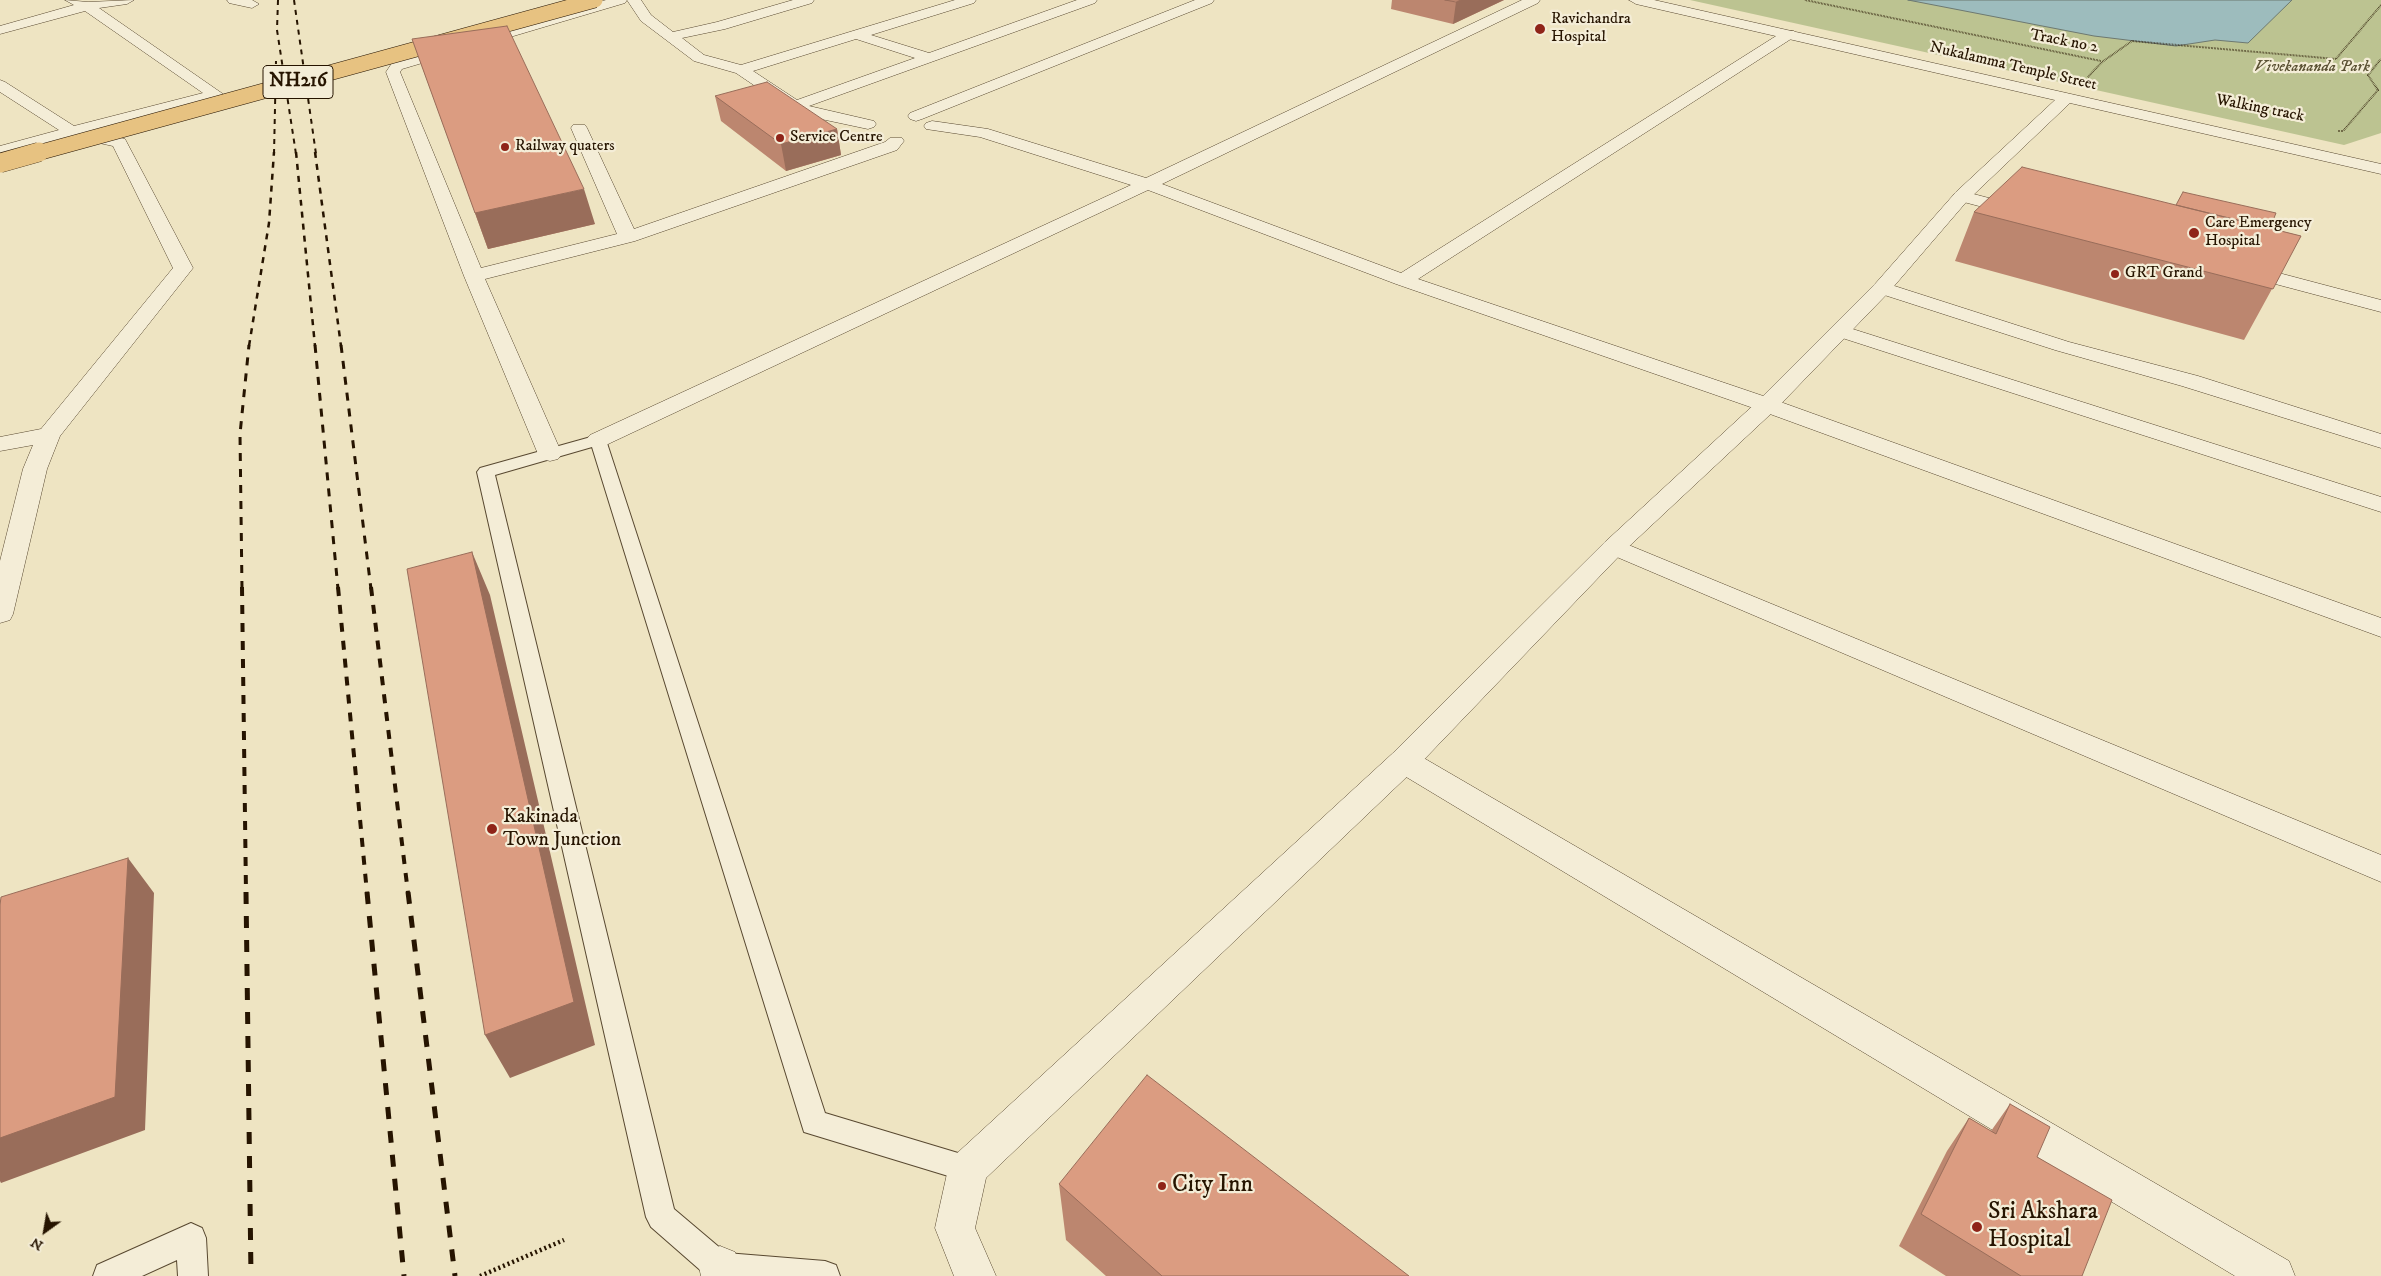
<!DOCTYPE html>
<style>
body{margin:0}
#map{position:relative;width:2381px;height:1276px;overflow:hidden;background:#eee4c2;font-family:"IM FELL DW Pica",serif}
canvas{display:block}
.north{position:absolute;left:20px;top:1206px;width:50px;height:50px;-webkit-text-stroke:4px #f4edd7;paint-order:stroke;rotate:212deg;font-size:14px;font-weight:700;line-height:20px;text-align:center;color:#261400}
.north::after{content:'';display:block;margin:auto;width:18px;height:22px;background:#261400;clip-path:polygon(50% 0,100% 100%,50% 72%,0 100%)}
</style>
<div id="map">
<canvas width="2381" height="1276"></canvas>
<div class="north">N</div>
</div>
<script>
const g = document.querySelector('canvas').getContext('2d');
g.lineJoin = 'round';
function paint(path, color) {
  g.fillStyle = color;
  g.fill(path, 'evenodd');
}
function shape(rows) {
  const path = new Path2D();
  for (const r of rows) {
    path.moveTo(r[0], r[1]);
    for (let i = 2; i < r.length; i += 2) path.lineTo(r[i], r[i + 1]);
  }
  return path;
}
function strokePath(path, color, width, dash) {
  g.strokeStyle = color;
  g.lineWidth = width;
  g.lineCap = dash ? 'butt' : 'round';
  g.setLineDash(dash || []);
  g.stroke(path);
}
function drawText(font, color, halo, rows, align = 'center') {
  g.font = font + ' "IM FELL DW Pica",serif';
  g.lineWidth = 4.5;
  g.setLineDash([]);
  g.textBaseline = 'middle';
  g.strokeStyle = halo;
  g.fillStyle = color;
  for (const [text, x, y, turn = 0] of rows) {
    g.save();
    g.translate(x, y);
    g.rotate((+turn || 0) * Math.PI / 180);
    g.textAlign = isNaN(turn) ? turn : align;
    if (halo) g.strokeText(text, 0, 0);
    g.fillText(text, 0, 0);
    g.restore();
  }
}
const green = shape([
 [1690,0,2381,0,2381,133,2344,145]
]);
const water = shape([
 [1908,0,2292,0,2248,43,2215,40,2176,46,2094,36,1908,0]
]);
const pathFar1 = shape([
 [1805,0,2101,61],
 [2088,77,2102,62,2132,41,2336,59,2381,5],
 [2338,131,2343,131,2378,90,2368,75,2381,59]
]);
const path = shape([
 [480,1276,564,1240]
]);
const service = shape([
 [598,435,604,436,606,440,825,1113,968,1156,978,1159,982,1169,978,1179,968,1182,804,1132,592,447,495,475,674,1209,726,1253,825,1261,836,1265,840,1276,707,1276,651,1227,646,1217,477,472,480,468,598,435],
 [191,1223,202,1228,206,1238,208,1276,178,1276,177,1260,142,1276,93,1276,97,1265,191,1223]
]);
const minor = shape([
 [65,0,88,2,134,0,127,4,99,8,223,94,220,97,92,131,125,139,193,268,60,436,47,469,13,614,10,620,0,623,0,561,23,469,33,445,0,451,0,437,41,429,173,268,113,146,72,137,0,156,0,146,59,130,0,92,0,80,5,82,74,126,203,93,85,11,0,34,0,26,74,5,65,0],
 [227,0,252,0,259,4,252,8,229,3,227,0],
 [606,0,627,0,625,3,402,69,400,72,481,268,617,234,571,128,573,125,585,125,587,128,634,229,885,142,890,138,902,138,904,141,897,150,635,241,485,279,562,454,558,459,550,461,542,459,538,454,464,276,386,72,392,63,606,0],
 [627,0,641,0,651,15,673,32,717,22,793,0,814,0,812,3,725,29,682,38,704,55,741,65,955,0,976,0,974,3,871,35,929,53,1077,0,1097,0,1095,3,809,106,874,121,876,124,874,127,868,129,807,116,789,109,736,73,694,61,641,21,627,0],
 [856,39,915,58,797,100,753,71,856,39],
 [1195,0,1214,0,1212,3,922,119,916,121,910,119,908,116,910,113,1195,0],
 [1522,0,1540,0,1538,3,1162,184,1401,273,1784,31,1794,31,1796,34,1794,37,1418,279,1775,400,2381,618,2381,637,1759,410,1396,284,1148,190,606,445,598,447,590,445,586,440,590,435,1131,185,980,137,926,129,924,126,926,123,932,121,988,129,1146,178,1522,0],
 [1962,191,2027,208,2030,212,2027,216,2021,217,1956,200,1953,196,1956,192,1962,191],
 [2241,263,2381,300,2381,312,2234,273,2231,269,2234,265,2241,263],
 [1882,282,2069,342,2198,376,2381,434,2381,448,2182,386,2055,350,1875,292,1872,288,1875,284,1882,282],
 [1840,325,2381,497,2381,512,1833,335,1830,331,1833,327,1840,325],
 [1614,539,2381,855,2381,882,1605,552,1601,547,1605,542,1614,539],
 [1404,750,1415,753,2289,1261,2295,1276,2235,1276,1393,769,1389,761,1393,753,1404,750],
 [720,1246,735,1252,743,1276,701,1276,699,1267,705,1252,720,1246]
]);
const tertiary = shape([
 [1629,0,1654,0,2381,164,2381,174,2070,103,1968,200,1889,292,1775,410,1623,552,1415,769,986,1178,975,1228,996,1276,954,1276,935,1228,948,1169,954,1156,1393,753,1605,542,1759,400,1875,284,1956,192,2055,100,1636,4,1629,0]
]);
const railFar4 = shape([
 [278,0,277,30,296,154],
 [294,0,316,154],
 [274,154,276,61]
]);
const railFar3 = shape([
 [296,152,315,346],
 [315,152,341,346],
 [249,346,269,223,274,152]
]);
const railFar2 = shape([
 [315,345,338,589],
 [341,345,371,589],
 [242,589,240,434,249,345]
]);
const railFar1 = shape([
 [242,587,246,893],
 [338,587,367,893],
 [371,587,408,893]
]);
const rail = shape([
 [246,892,251,1276],
 [367,892,404,1276],
 [408,892,455,1276]
]);
const trunkBridgeFar1 = shape([
 [34,154,595,0]
]);
const trunkBridge = shape([
 [0,163,39,152]
]);
const wall = shape([
 [1392,0,1504,0,1453,24,1391,9],
 [412,39,595,224,488,249],
 [715,96,837,129,841,155,786,171,721,121],
 [1974,212,2270,228,2301,236,2244,340,1955,261],
 [2010,1104,2037,1157,2082,1276,1946,1276,1899,1246,1947,1151,1969,1118,1991,1131],
 [1059,1184,1409,1276,1106,1276,1066,1240]
]);
const shadedWall = shape([
 [1461,0,1504,0,1453,24,1456,2],
 [837,129,841,155,786,171,781,144],
 [584,189,595,224,488,249,475,213],
 [472,552,490,595,595,1045,510,1078,485,1035],
 [128,858,154,893,145,1130,1,1183,0,1181,0,1138]
]);
const building = shape([
 [1445,0,1461,0,1456,2,1445,0],
 [507,26,584,189,475,213,412,39,507,26],
 [767,82,837,129,781,144,715,96,767,82],
 [2022,167,2301,236,2273,289,1974,212,2022,167],
 [2183,192,2276,213,2270,228,2176,205,2183,192],
 [472,552,574,1002,485,1035,407,569,472,552],
 [128,858,115,1097,0,1138,0,905,1,897,128,858],
 [1147,1075,1409,1276,1162,1276,1059,1184,1147,1075],
 [2010,1104,2050,1127,2037,1157,2112,1200,2082,1276,2021,1276,1921,1214,1969,1118,1996,1134,2010,1104]
]);
const markers = [
 [1540,29,6,"#8f2418"],
 [780,138,5,"#8f2418"],
 [505,147,5,"#8f2418"],
 [2194,233,6,"#8f2418"],
 [2115,274,5,"#8f2418"],
 [492,829,6,"#8f2418"],
 [1162,1186,5,"#8f2418"],
 [1977,1227,6,"#8f2418"]
];
const farPoinames = [
 ["Ravichandra",1551,20],
 ["Hospital",1551,38],
 ["Service Centre",790,138],
 ["Railway quaters",515,147],
 ["Care Emergency",2205,224],
 ["Hospital",2205,242],
 ["GRT Grand",2125,274]
];
const farStreetnames = [
 ["Track no 2",2064,42,11],
 ["Nukalamma Temple Street",2013,67,13],
 ["Walking track",2260,109,11]
];
const farParknames = [
 ["Vivekananda Park",2312,68]
];
const shields = [
 [298,82,70]
];
const shieldNames = [
 ["NH216",298,82]
];
const poiNames = [
 ["Kakinada",503,818],
 ["Town Junction",503,841]
];
const nearPoinames = [
 ["City Inn",1172,1186],
 ["Sri Akshara",1988,1213],
 ["Hospital",1988,1241]
];
paint(green, '#bcc391');
paint(water, '#9dbcbd');
strokePath(water, '#6d7971', 1);
strokePath(service, '#584830', 2);
strokePath(minor, '#584830', 1);
strokePath(tertiary, '#584830', 1);
strokePath(pathFar1, '#261400', 2, [0.5, 1]);
strokePath(path, '#261400', 4.5, [2, 3]);
paint(service, '#f4edd7');
paint(minor, '#f4edd7');
paint(tertiary, '#f4edd7');
strokePath(railFar4, '#261400', 2, [5, 5]);
strokePath(railFar3, '#261400', 2.5, [6, 6]);
strokePath(railFar2, '#261400', 3, [8, 8]);
strokePath(railFar1, '#261400', 4, [9, 9]);
strokePath(rail, '#261400', 5, [12, 12]);
strokePath(trunkBridgeFar1, '#261400', 16, []);
strokePath(trunkBridge, '#261400', 20, []);
strokePath(trunkBridgeFar1, '#e7c281', 15);
strokePath(trunkBridge, '#e7c281', 19);
paint(wall, '#bc866f');
paint(shadedWall, '#996d5a');
paint(building, '#db9c81');
strokePath(building, '#996d5a', 1);
for (const [x, y, r, color] of markers) {
  const dot = new Path2D();
  dot.arc(x, y, r, 0, 2 * Math.PI);
  g.fillStyle = color;
  g.fill(dot);
  strokePath(dot, '#f4edd7', 2);
}
drawText('16px', '#261400', '#f4edd7', farPoinames, 'left');
drawText('16px', '#261400', '#f4edd7', farStreetnames);
drawText('italic 16px', '#5a5133', '#f4edd7', farParknames);
for (const [x, y, w] of shields) {
  const box = new Path2D();
  box.roundRect(x - w / 2, y - 16.5, w, 33, 4);
  g.fillStyle = '#f4edd7';
  g.fill(box);
  strokePath(box, '#261400', 1);
}
drawText('bold 19px', '#261400', null, shieldNames);
drawText('20px', '#261400', '#f4edd7', poiNames, 'left');
drawText('24px', '#261400', '#f4edd7', nearPoinames, 'left');
</script>
